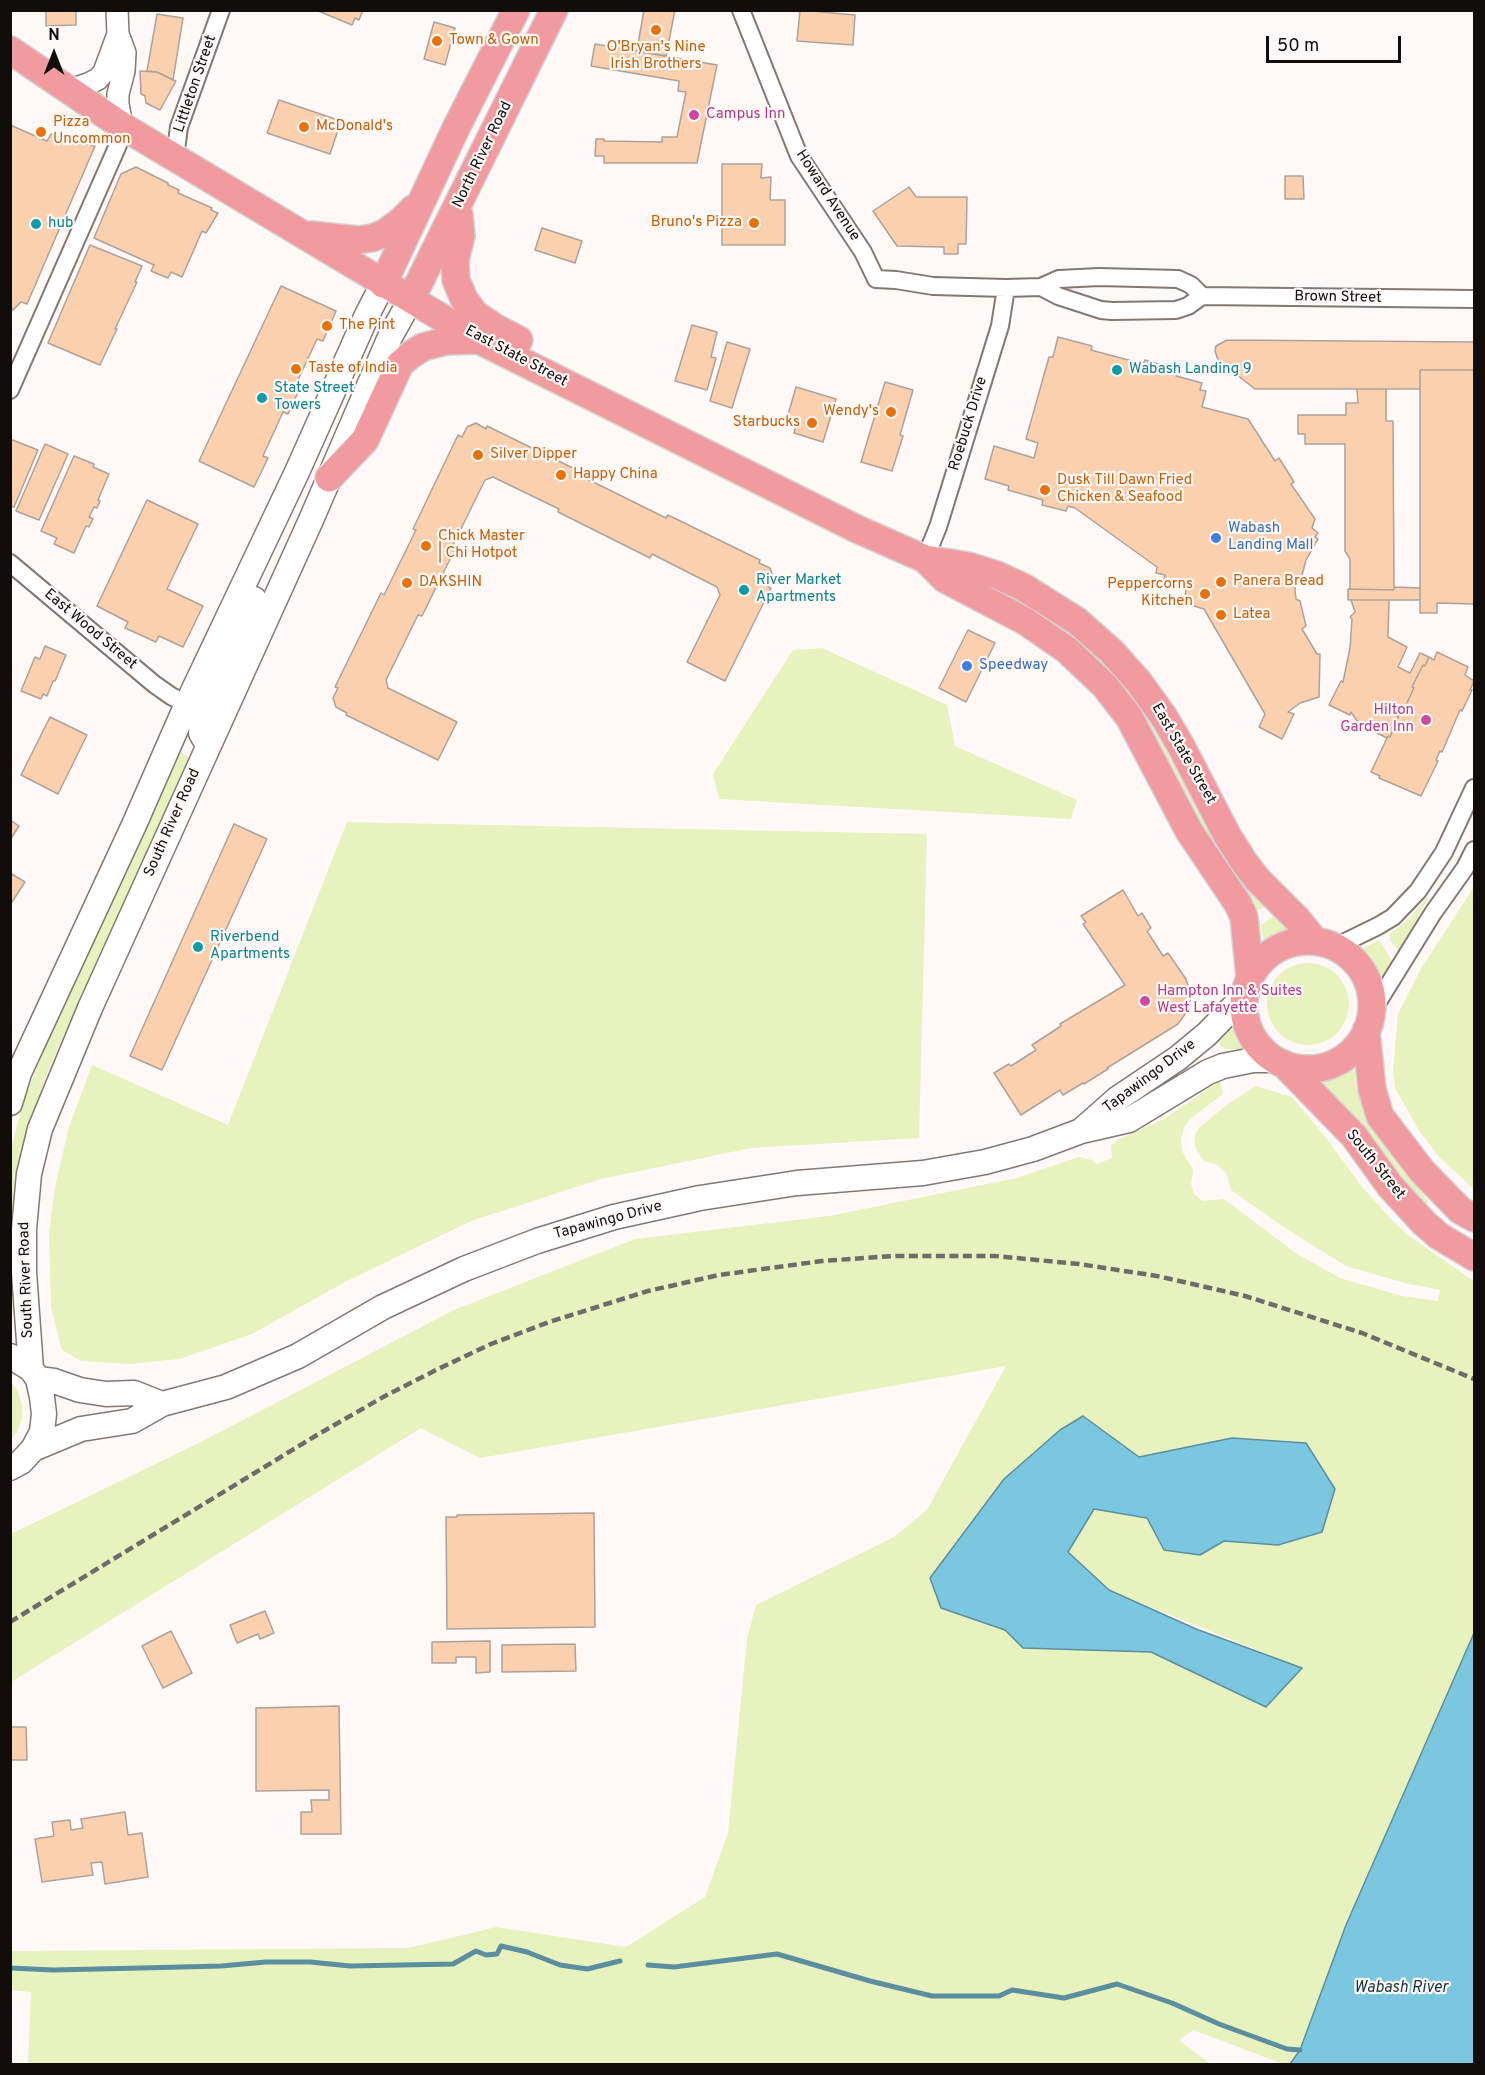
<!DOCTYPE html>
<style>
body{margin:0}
#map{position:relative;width:1485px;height:2075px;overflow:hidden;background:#fef8f6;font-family:Overpass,sans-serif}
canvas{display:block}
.frame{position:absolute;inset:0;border:12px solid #110d0b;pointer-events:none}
.north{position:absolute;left:24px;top:24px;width:60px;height:60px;-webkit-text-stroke:4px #fef8f6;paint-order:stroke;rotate:0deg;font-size:16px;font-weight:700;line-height:24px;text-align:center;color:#110d0b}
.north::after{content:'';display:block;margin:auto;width:21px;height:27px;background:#110d0b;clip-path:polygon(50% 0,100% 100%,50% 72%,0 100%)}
.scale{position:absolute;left:1266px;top:36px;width:135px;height:27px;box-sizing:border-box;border:3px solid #110d0b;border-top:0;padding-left:8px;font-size:18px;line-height:21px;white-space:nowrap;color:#110d0b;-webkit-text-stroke:4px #fef8f6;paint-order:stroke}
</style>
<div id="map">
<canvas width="1485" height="2075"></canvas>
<div class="frame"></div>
<div class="north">N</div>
<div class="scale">50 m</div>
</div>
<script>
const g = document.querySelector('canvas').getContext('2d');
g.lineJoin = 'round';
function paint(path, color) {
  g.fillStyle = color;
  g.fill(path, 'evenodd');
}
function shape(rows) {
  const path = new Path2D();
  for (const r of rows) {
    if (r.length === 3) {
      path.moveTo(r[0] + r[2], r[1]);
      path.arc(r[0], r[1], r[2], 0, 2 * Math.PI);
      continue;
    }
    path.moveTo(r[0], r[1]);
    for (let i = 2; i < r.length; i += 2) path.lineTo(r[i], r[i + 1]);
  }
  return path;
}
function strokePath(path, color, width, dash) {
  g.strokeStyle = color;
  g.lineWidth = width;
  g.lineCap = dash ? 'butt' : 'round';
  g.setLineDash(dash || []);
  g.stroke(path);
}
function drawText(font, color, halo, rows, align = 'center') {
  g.font = font + ' Overpass,sans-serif';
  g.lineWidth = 4.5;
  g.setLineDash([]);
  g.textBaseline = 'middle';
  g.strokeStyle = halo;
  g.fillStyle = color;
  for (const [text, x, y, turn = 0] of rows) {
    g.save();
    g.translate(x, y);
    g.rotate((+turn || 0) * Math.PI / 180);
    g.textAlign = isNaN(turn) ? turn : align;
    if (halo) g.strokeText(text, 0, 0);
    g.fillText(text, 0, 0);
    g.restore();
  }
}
const green = shape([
 [959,575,1019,596,1093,649,1145,706,1266,906,1256,911,1225,871,1147,729],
 [822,648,947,705,955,746,1077,800,1071,819,719,799,713,774,793,650],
 [180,751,190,758,49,1068,33,1113,26,1140,12,1256,14,1311,11,1312,11,1149,23,1102,54,1026],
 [347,822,927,834,919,1138,751,1148,601,1179,471,1221,345,1282,252,1334,179,1359,130,1364,81,1361,62,1350,51,1307,49,1233,55,1187,69,1127,92,1065,228,1125],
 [1474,887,1474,1189,1440,1158,1420,1132,1395,1088,1393,1071,1398,1014,1422,967],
 [1427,897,1428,898,1400,952,1389,939,1391,938,1389,935,1410,918],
 [1275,915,1289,929,1289,932,1264,943,1261,925],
 [1377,941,1380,941,1393,963,1383,979,1362,949],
 [1308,1004,41],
 [1233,1028,1236,1029,1245,1047,1243,1049,1226,1049,1221,1046,1219,1041],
 [1354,1066,1356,1087,1364,1111,1429,1203,1427,1204,1395,1177,1342,1105,1323,1083,1323,1080,1343,1073],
 [1220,1081,1223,1094,1190,1119,1184,1127,1181,1140,1182,1151,1193,1170,1191,1184,1194,1194,1203,1201,1224,1199,1297,1254,1340,1278,1402,1296,1438,1301,1440,1290,1405,1283,1346,1266,1285,1228,1231,1190,1227,1174,1218,1165,1204,1161,1196,1149,1194,1138,1198,1129,1225,1106,1256,1086,1292,1097,1326,1138,1362,1187,1393,1221,1409,1236,1474,1281,1474,1633,1300,2050,1290,2064,1283,2064,1193,2030,1179,2040,1210,2064,28,2064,31,1992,11,1990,11,1951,409,1948,496,1927,626,1947,705,1897,728,1833,747,1639,756,1605,894,1537,927,1510,1006,1366,480,1458,421,1428,11,1682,11,1534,201,1442,454,1310,635,1239,829,1216,1017,1178,1079,1157,1092,1160,1097,1164,1112,1158,1111,1146,1117,1140,1164,1119],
 [1232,1438,1278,1545,1224,1541,1200,1554,1147,1518,1094,1509,1068,1553,1109,1590,1302,1668,1266,1707,1151,1652,1023,1648,1005,1630,941,1608,1139,1457],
 [11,1382,18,1391,22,1405,22,1419,17,1432,11,1440]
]);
const water = shape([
 [1083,1416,1139,1457,1232,1438,1306,1443,1335,1489,1322,1532,1278,1545,1224,1541,1200,1555,1164,1550,1147,1518,1094,1509,1068,1552,1109,1590,1196,1629,1302,1668,1266,1707,1151,1652,1023,1648,1005,1630,941,1608,930,1578,1004,1479,1060,1430,1083,1416],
 [1474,1633,1474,2064,1290,2064,1300,2050,1346,1925,1474,1633]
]);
const stream = shape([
 [648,1965,674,1967,777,1954,870,1981,932,1996,999,1996,1012,1990,1064,1998,1117,1984,1172,2003,1219,2024,1287,2049,1300,2050],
 [10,1968,53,1970,141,1968,221,1966,266,1962,310,1962,350,1966,453,1964,476,1951,486,1955,497,1954,501,1946,527,1952,560,1965,587,1969,620,1961]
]);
const building = shape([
 [46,10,76,10,76,25,46,26,46,10],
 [316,10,363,10,359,20,355,18,352,25,316,10],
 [644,10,675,10,666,56,637,50,644,10],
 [800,10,855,15,853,45,797,41,800,10],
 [157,14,183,18,173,80,157,72,147,71,157,14],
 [434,22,455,28,445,65,424,59,434,22],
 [595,44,717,65,697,163,604,163,604,156,595,156,596,139,604,139,604,141,662,142,662,137,677,137,686,92,678,91,679,81,591,66,595,44],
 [140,71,157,72,176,81,160,110,146,103,145,96,141,94,140,71],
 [279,100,341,121,330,154,267,133,279,100],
 [10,125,47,141,51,134,95,146,27,304,21,302,13,310,10,307,10,125],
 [722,164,762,164,761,178,771,177,770,200,785,200,785,245,722,245,722,164],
 [136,167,168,183,168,185,179,190,178,193,212,208,211,210,218,213,206,233,202,231,182,277,171,272,168,278,151,271,154,265,94,238,121,174,136,167],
 [1285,176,1303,176,1304,199,1285,199,1285,176],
 [909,187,916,197,967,197,966,244,958,244,958,254,944,254,944,247,897,246,873,211,909,187],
 [542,228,582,241,575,263,535,250,542,228],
 [90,245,142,266,135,282,137,282,115,329,117,329,100,365,48,343,90,245],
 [281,286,336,311,323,341,317,339,297,382,302,384,288,414,283,412,263,456,268,458,254,487,199,461,281,286],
 [692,325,717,332,711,357,716,358,707,390,675,381,692,325],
 [1058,337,1092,346,1091,350,1143,364,1145,360,1178,370,1176,376,1202,383,1200,390,1206,391,1202,407,1248,419,1275,461,1279,458,1294,482,1291,484,1315,519,1312,528,1318,533,1315,537,1318,539,1306,560,1300,583,1296,581,1295,590,1296,599,1300,601,1306,626,1302,629,1317,654,1320,654,1319,697,1300,703,1288,712,1294,714,1282,739,1259,727,1265,714,1204,609,1184,603,1186,589,1163,583,1165,575,1156,573,1157,567,1075,508,1068,506,1066,511,1042,505,1043,500,1008,490,1009,486,985,479,994,446,1034,458,1038,443,1026,439,1049,357,1053,357,1058,337],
 [1227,340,1474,342,1474,370,1420,370,1420,389,1255,389,1218,360,1215,351,1216,346,1227,340],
 [727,342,750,349,732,408,710,401,727,342],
 [1420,370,1474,370,1474,604,1437,603,1437,613,1420,613,1420,370],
 [885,382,913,390,900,435,903,436,892,471,861,462,885,382],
 [796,387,836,399,823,442,794,433,796,425,786,422,796,387],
 [1357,389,1386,389,1386,421,1393,421,1394,590,1350,589,1350,559,1345,551,1345,444,1305,444,1305,434,1298,434,1298,415,1346,415,1346,403,1358,403,1357,389],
 [476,423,486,429,487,426,581,472,579,475,666,518,668,515,760,560,759,563,770,568,773,577,768,587,771,588,725,681,687,662,720,595,717,587,652,554,650,558,558,512,559,509,493,477,485,480,453,545,456,547,422,616,418,615,386,680,388,688,457,722,438,760,346,715,347,713,336,707,333,698,338,688,335,687,381,593,384,595,416,530,413,529,458,435,462,437,467,427,476,423],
 [10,439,38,450,14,507,10,506,10,439],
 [45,444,68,454,39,520,16,511,45,444],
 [74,456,94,464,93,467,109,474,98,500,100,501,97,508,94,507,89,517,93,519,89,527,86,526,74,553,54,544,57,538,41,531,74,456],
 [147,500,198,524,167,589,203,606,183,647,159,636,156,642,125,628,128,622,97,606,147,500],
 [1394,587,1420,588,1420,600,1348,600,1348,589,1394,590,1394,587],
 [1351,600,1389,600,1388,637,1407,647,1398,667,1410,673,1420,653,1429,657,1425,666,1423,665,1412,687,1414,688,1404,709,1402,708,1390,737,1388,736,1387,738,1367,728,1366,731,1362,728,1351,712,1350,715,1329,705,1341,681,1343,682,1350,648,1352,619,1350,617,1355,612,1351,600],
 [968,630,995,643,966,702,939,688,968,630],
 [45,646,66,655,55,681,53,681,47,696,43,694,41,699,21,691,35,657,40,659,45,646],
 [1437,652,1468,667,1465,675,1474,681,1470,690,1472,690,1462,711,1460,710,1442,752,1440,751,1436,760,1438,761,1421,796,1379,778,1380,776,1371,772,1388,736,1390,737,1394,729,1392,728,1402,708,1404,709,1414,688,1412,687,1423,665,1425,666,1429,657,1434,660,1437,652],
 [50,717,87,735,58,794,21,775,50,717],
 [10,820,19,826,10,840,10,820],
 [234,824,267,839,162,1070,130,1056,234,824],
 [10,873,25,882,10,905,10,873],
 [1123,890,1138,916,1142,913,1151,928,1147,931,1163,956,1168,953,1186,979,1191,995,1188,1010,1178,1024,1107,1068,1108,1069,1084,1084,1083,1083,1063,1095,1060,1090,1021,1115,994,1073,1009,1064,1011,1066,1036,1050,1032,1045,1061,1026,1060,1024,1125,985,1083,924,1086,922,1081,916,1123,890],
 [594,1513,595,1627,447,1629,446,1517,457,1517,457,1515,594,1513],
 [265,1611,274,1633,260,1639,258,1634,237,1643,230,1625,265,1611],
 [171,1631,192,1673,163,1688,142,1646,171,1631],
 [490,1641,490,1672,476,1673,476,1657,456,1657,456,1663,432,1663,432,1642,490,1641],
 [575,1644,576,1671,502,1672,502,1645,575,1644],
 [339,1706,341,1834,301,1834,301,1812,312,1812,311,1800,329,1800,329,1790,256,1791,256,1708,339,1706],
 [10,1727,26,1727,27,1760,10,1760,10,1727],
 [125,1812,128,1835,142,1833,148,1877,105,1884,102,1862,91,1863,93,1875,42,1882,35,1839,54,1836,52,1822,70,1820,71,1830,83,1828,81,1819,125,1812]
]);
const minor = shape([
 [741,10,799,156,863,252,876,279,896,280,933,286,1006,288,1041,287,1059,279,1099,277,1178,279,1191,285,1202,296],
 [175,158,179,127,221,10],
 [1041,287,1058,296,1101,310,1112,311,1176,310,1188,306,1202,296,1474,299],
 [10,390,118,145,122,126],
 [925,559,938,527,1000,326,1006,288],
 [10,563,154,684,171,696,187,704],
 [1335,947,1378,926,1393,917,1418,891,1444,852,1474,788],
 [1371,1013,1433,913,1465,868,1474,850]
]);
const tertiary = shape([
 [117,10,118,34,125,53,124,71,118,94,118,104,122,126],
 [70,90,88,84,98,79,104,72,118,34]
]);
const secondary = shape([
 [207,743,201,733,204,713,254,599],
 [10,1103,19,1073,134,825,187,704,297,472,367,315,383,284],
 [1083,1129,1117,1099,1178,1058,1207,1034,1244,996],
 [10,1356,31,1369,38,1379,42,1397,44,1414,42,1432,33,1449,21,1462,10,1468],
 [31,1369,24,1272,24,1229,29,1174,40,1129,90,1008,311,520,390,337,411,299],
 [38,1379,54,1381,80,1390,106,1394,134,1393,162,1404],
 [33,1449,81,1429,132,1421,162,1404,226,1387,298,1356,383,1307,464,1269,537,1241,614,1217,700,1198,797,1183,923,1173,985,1162,1033,1149,1081,1131,1129,1120,1208,1072,1223,1066,1253,1060,1273,1060]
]);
const primary = shape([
 [10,50,122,126,479,340,857,529,925,559,968,566,997,575,1023,587,1077,621,1112,652,1138,681,1164,717,1181,746,1227,835,1244,862,1258,880,1297,919,1315,941],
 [459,215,461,236,455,260,456,280,464,299,475,314,494,327,519,340],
 [311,235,358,240,372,238,385,233,401,221,413,209],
 [383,284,456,128,516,10],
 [411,299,554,10],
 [329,478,365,440,400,364,412,354,423,347,446,341,479,340],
 [925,559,945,579,1025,621,1067,650,1105,686,1129,717,1189,831,1238,904,1244,917,1250,977],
 [1308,1005,64],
 [1366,1031,1372,1089,1380,1116,1422,1171,1460,1210,1474,1218],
 [1284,1064,1354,1136,1390,1186,1424,1223,1439,1236,1474,1257]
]);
const rail = shape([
 [10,1622,317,1435,385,1396,436,1370,491,1344,549,1322,648,1291,719,1275,822,1261,893,1256,995,1256,1079,1264,1157,1276,1245,1296,1362,1333,1474,1379]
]);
const markers = [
 [656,30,6,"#e8710a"],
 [437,41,6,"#e8710a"],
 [694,115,6,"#d1479c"],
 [304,127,6,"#e8710a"],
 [41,132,6,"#e8710a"],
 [754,223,6,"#e8710a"],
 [36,224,6,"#0f9aa8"],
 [327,326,6,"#e8710a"],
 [296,369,6,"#e8710a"],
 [1117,370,6,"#0f9aa8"],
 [262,398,6,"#0f9aa8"],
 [891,412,6,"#e8710a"],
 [812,423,6,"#e8710a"],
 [478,455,6,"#e8710a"],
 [561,475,6,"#e8710a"],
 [1045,490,6,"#e8710a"],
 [1216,538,6,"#3f7fe0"],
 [426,546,6,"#e8710a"],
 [1221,582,6,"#e8710a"],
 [407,583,6,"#e8710a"],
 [744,590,6,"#0f9aa8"],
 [1205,594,6,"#e8710a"],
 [1221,615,6,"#e8710a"],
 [967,666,6,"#3f7fe0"],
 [1426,720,6,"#d1479c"],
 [198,947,6,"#0f9aa8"],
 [1145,1001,6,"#d1479c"]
];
const foodNames = [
 ["Town & Gown",449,41],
 ["O'Bryan's Nine",656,48,"center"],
 ["Irish Brothers",656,65,"center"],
 ["Pizza",53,123],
 ["Uncommon",53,140],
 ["McDonald's",316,127],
 ["Bruno's Pizza",742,223,"right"],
 ["The Pint",339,326],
 ["Taste of India",308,369],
 ["Wendy's",879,412,"right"],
 ["Starbucks",800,423,"right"],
 ["Silver Dipper",490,455],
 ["Happy China",573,475],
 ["Dusk Till Dawn Fried",1057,481],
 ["Chicken & Seafood",1057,498],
 ["Chick Master",438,537],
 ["| Chi Hotpot",438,554],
 ["Panera Bread",1233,582],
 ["DAKSHIN",419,583],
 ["Peppercorns",1193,585,"right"],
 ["Kitchen",1193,602,"right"],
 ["Latea",1233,615]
];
const streetNames = [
 ["Littleton Street",196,84,-71],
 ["North River Road",483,155,-64],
 ["Howard Avenue",827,196,57],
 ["Brown Street",1338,298,1],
 ["East State Street",516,357,28],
 ["Roebuck Drive",969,424,-73],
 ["East Wood Street",90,630,40],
 ["East State Street",1183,754,60],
 ["South River Road",173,823,-66],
 ["Tapawingo Drive",1150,1077,-37],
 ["South Street",1375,1165,51],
 ["Tapawingo Drive",608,1221,-15],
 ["South River Road",27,1280,-92]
];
const hotelNames = [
 ["Campus Inn",706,115],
 ["Hilton",1414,711,"right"],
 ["Garden Inn",1414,728,"right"],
 ["Hampton Inn & Suites",1157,992],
 ["West Lafayette",1157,1009]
];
const cultureNames = [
 ["hub",48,224],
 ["Wabash Landing 9",1129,370],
 ["State Street",274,389],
 ["Towers",274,406],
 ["River Market",756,581],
 ["Apartments",756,598],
 ["Riverbend",210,938],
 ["Apartments",210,955]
];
const shopNames = [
 ["Wabash",1228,529],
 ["Landing Mall",1228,546],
 ["Speedway",979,666]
];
const waterNames = [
 ["Wabash River",1401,1989]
];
paint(green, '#e7f2bf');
paint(water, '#7bc7df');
strokePath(water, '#5b8f9f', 1.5);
strokePath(stream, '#5b8f9f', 5);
paint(building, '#fbd0af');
strokePath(building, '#ada29a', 1.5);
strokePath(minor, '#847873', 20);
strokePath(tertiary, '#847873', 24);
strokePath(secondary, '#847873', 27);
strokePath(primary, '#d4d3d3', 30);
strokePath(minor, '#fff', 16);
strokePath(tertiary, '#fff', 21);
strokePath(secondary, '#fff', 24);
strokePath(primary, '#f19ba0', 27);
strokePath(rail, '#6f6b69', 4.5, [9, 4.5]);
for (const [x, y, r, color] of markers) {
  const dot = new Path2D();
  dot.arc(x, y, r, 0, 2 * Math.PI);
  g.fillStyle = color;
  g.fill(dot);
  strokePath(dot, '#fef8f6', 2);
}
drawText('15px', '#c56008', '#fef8f6', foodNames, 'left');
drawText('15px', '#110d0b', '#fef8f6', streetNames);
drawText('15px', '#b23c85', '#fef8f6', hotelNames, 'left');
drawText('15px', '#0d838f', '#fef8f6', cultureNames, 'left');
drawText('15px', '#366cbe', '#fef8f6', shopNames, 'left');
drawText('italic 16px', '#11353f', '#fef8f6', waterNames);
</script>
